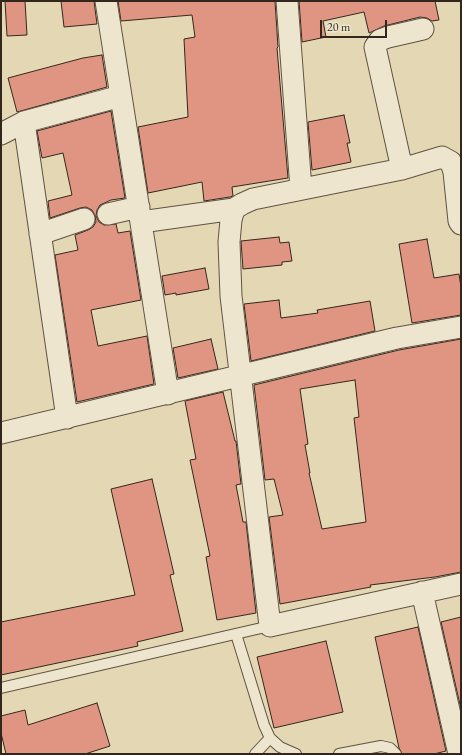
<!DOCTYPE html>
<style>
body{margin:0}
#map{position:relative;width:462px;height:755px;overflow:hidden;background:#e4d7b4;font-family:"EB Garamond",serif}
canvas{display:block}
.frame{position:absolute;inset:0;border:2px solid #33271d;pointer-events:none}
.scale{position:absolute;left:320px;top:20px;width:67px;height:18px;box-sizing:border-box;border:2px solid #33271d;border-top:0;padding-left:5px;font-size:12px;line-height:14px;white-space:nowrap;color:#33271d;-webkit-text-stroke:3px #ede5ce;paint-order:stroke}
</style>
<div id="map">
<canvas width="462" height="755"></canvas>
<div class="frame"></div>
<div class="scale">20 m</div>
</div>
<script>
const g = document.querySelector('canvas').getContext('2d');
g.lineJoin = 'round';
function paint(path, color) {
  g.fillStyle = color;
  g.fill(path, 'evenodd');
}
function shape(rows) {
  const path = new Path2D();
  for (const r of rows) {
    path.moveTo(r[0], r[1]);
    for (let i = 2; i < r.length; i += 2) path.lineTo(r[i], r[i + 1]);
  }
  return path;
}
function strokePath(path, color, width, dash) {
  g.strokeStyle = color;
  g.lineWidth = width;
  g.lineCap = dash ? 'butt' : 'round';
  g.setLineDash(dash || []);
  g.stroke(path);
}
const building = shape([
 [5,1,25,1,27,35,7,36,5,1],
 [61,1,94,1,97,24,64,27,61,1],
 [118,1,275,1,278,47,277,48,288,178,232,187,233,196,230,197,204,201,202,182,148,193,138,127,188,117,184,39,195,37,192,15,121,21,118,1],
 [299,1,435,1,439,20,432,21,427,18,420,17,384,26,369,33,364,12,323,21,326,37,302,42,299,1],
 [102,55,107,87,17,112,8,78,83,58,102,55],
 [111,111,125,198,111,200,100,205,97,210,96,216,99,222,104,225,116,224,118,233,130,231,141,300,91,310,98,346,147,336,154,384,77,402,55,255,78,250,75,235,88,230,93,227,96,222,95,216,92,210,86,207,80,208,50,218,48,201,72,195,63,153,42,158,37,131,111,111],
 [344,115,350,143,347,143,351,162,312,170,308,122,344,115],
 [279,237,280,243,289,242,292,261,282,262,282,265,243,269,241,241,279,237],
 [427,239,434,278,459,274,461,287,461,315,412,323,399,244,427,239],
 [205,268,209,289,176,295,176,293,165,295,162,276,205,268],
 [279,300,281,318,318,313,317,310,370,301,375,331,251,361,244,304,279,300],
 [211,339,218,369,178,378,173,348,211,339],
 [461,339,461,572,435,577,370,585,371,587,280,604,269,517,283,515,274,479,265,480,254,385,399,350,461,339],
 [355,380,359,417,354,418,366,522,322,529,309,473,310,473,305,445,308,444,300,389,355,380],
 [223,392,235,441,236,441,241,484,236,485,243,522,246,522,256,613,217,620,206,557,210,556,190,460,196,459,185,401,223,392],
 [152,479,174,574,170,575,183,631,137,642,138,646,1,675,1,622,135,595,111,489,152,479],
 [461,617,461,709,441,622,461,617],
 [418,627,446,751,434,754,402,754,399,748,375,637,418,627],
 [326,641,343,712,274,728,257,657,326,641],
 [97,703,110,746,85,754,6,754,1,733,1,716,25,710,28,725,97,703]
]);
const service = shape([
 [236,634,264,725,270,738,280,747,296,754],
 [1,688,270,626],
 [255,754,270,738],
 [339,754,381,746,390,748,396,754]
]);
const minor = shape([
 [106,1,168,394],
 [287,1,301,189],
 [24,122,67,418],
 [1,134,24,122,121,96],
 [402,169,375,47,380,40,388,37,423,29],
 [108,214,139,207],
 [141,222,234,209],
 [461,224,459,221,454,172,451,162,442,157,402,169,253,199,242,204,234,209,231,220,229,242,231,296,270,626,461,584],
 [40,234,84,219],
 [1,433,397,338,461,327],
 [422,592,459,754]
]);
paint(building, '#e09583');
strokePath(building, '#33271d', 1);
strokePath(service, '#5f5343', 12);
strokePath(minor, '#5f5343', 23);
strokePath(service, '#ede5ce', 10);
strokePath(minor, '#ede5ce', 21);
</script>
